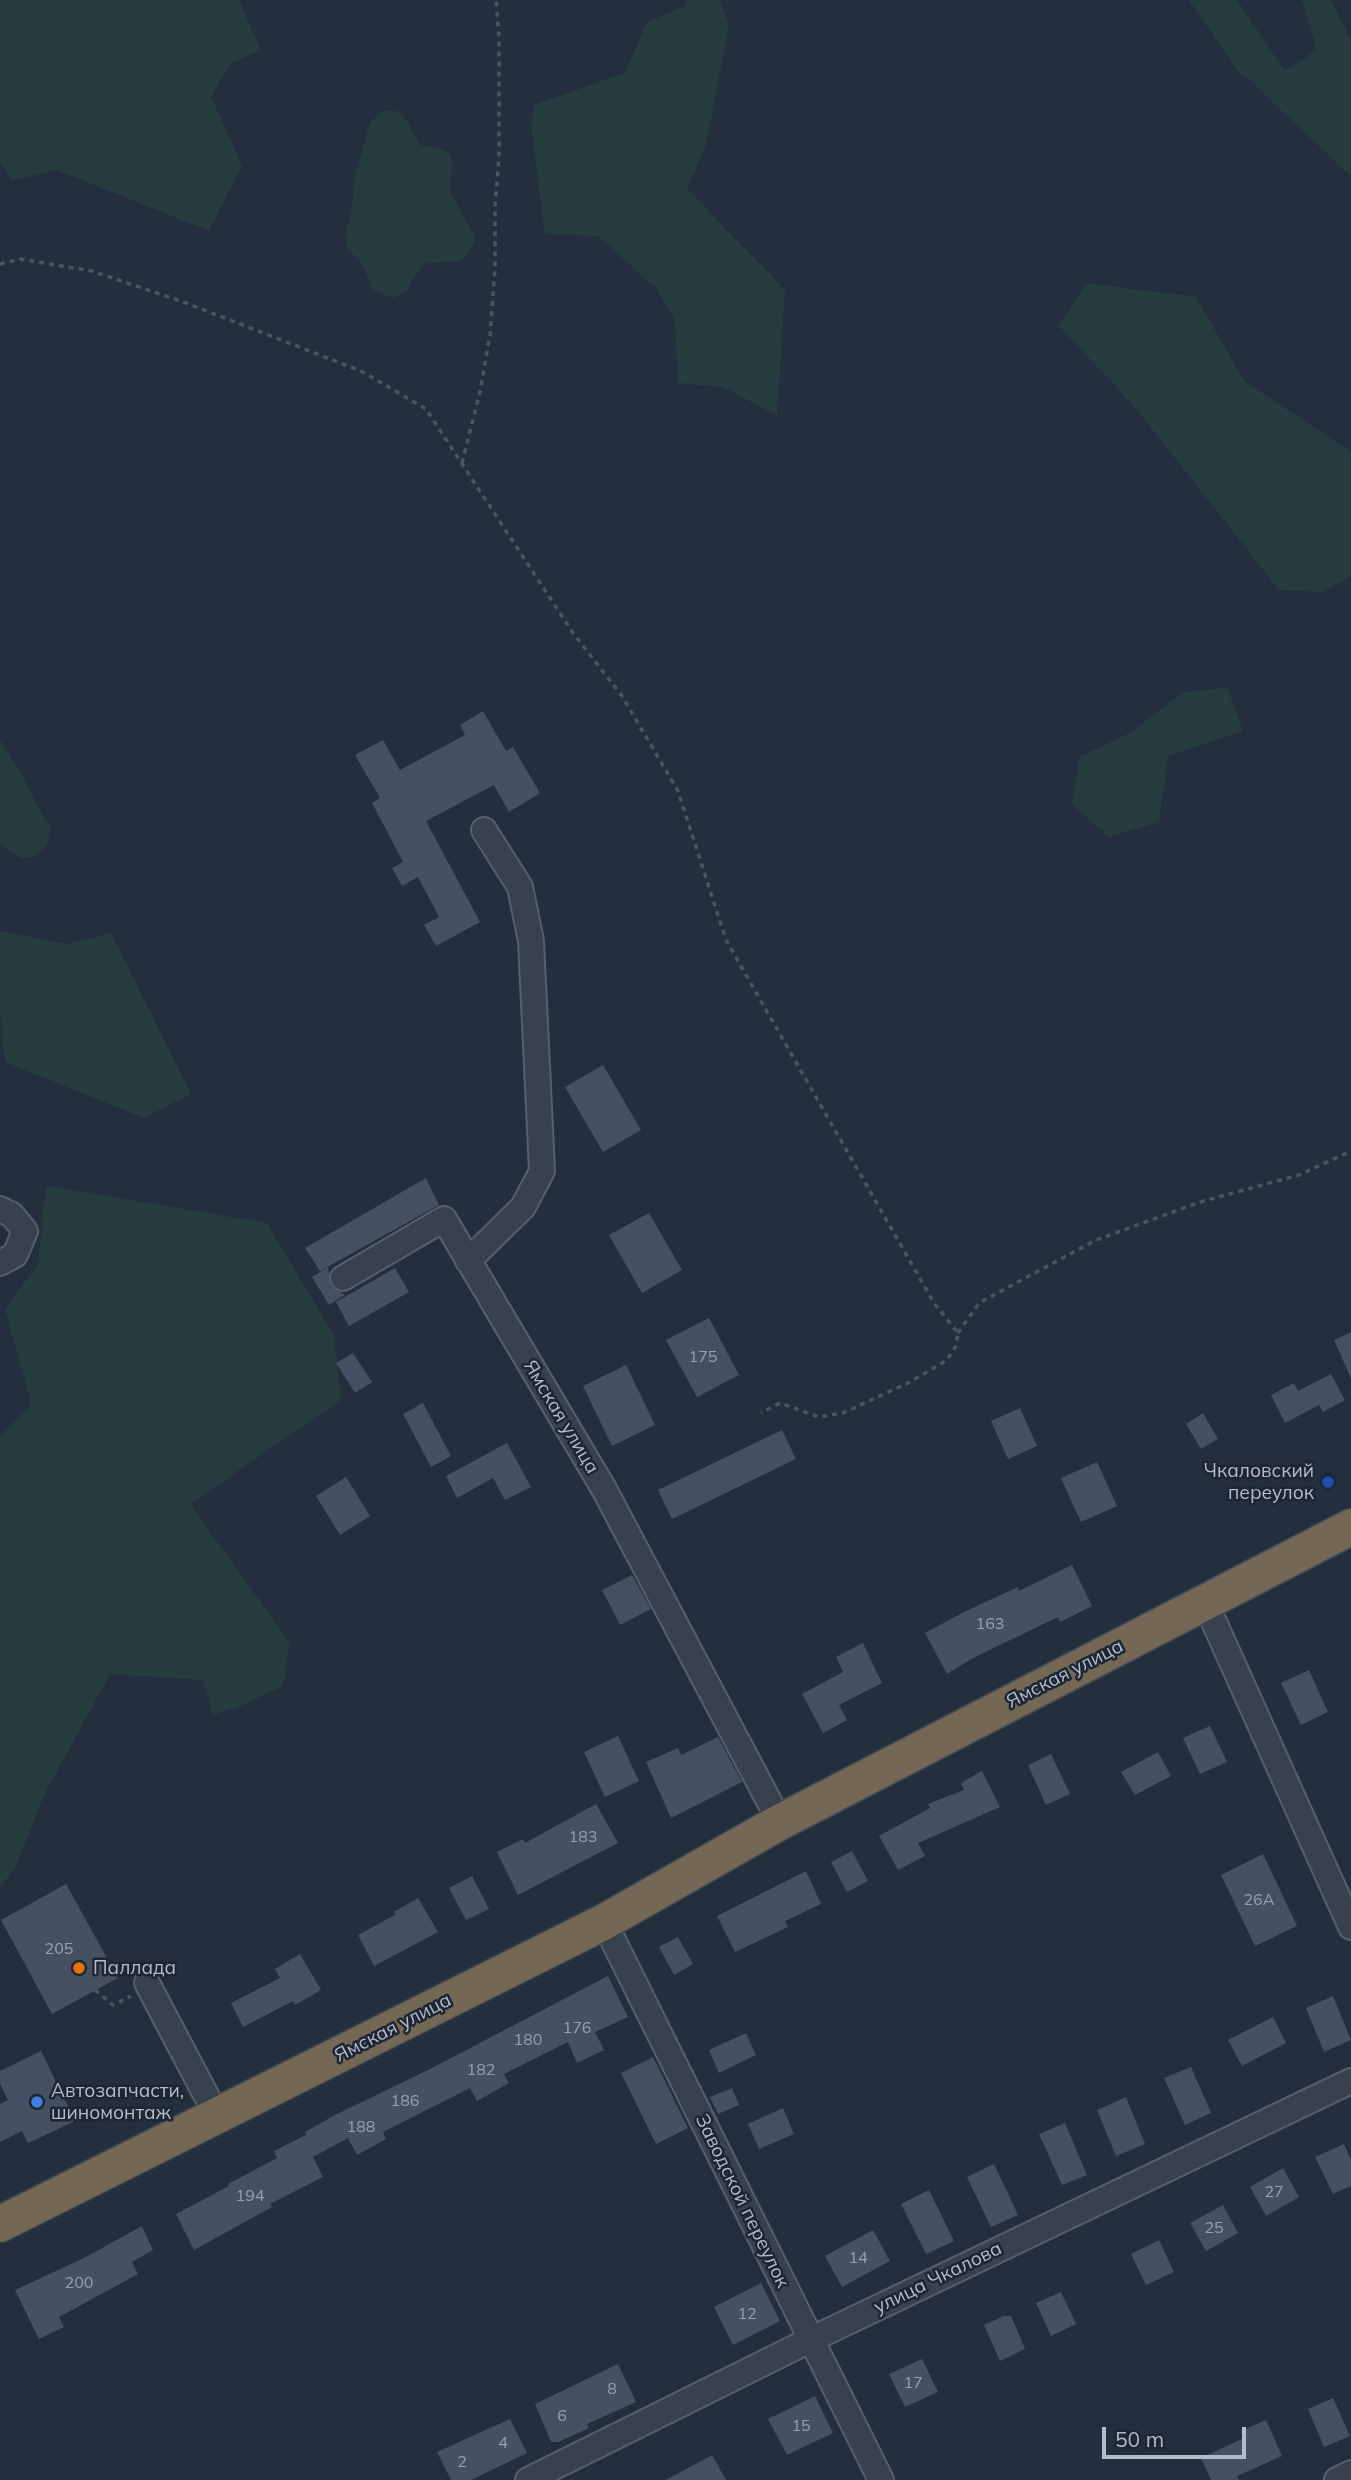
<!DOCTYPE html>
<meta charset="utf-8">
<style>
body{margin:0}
#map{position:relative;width:1351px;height:2480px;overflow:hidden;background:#242f3e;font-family:Mulish,sans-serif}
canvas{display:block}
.scale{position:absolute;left:1102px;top:2427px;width:144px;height:32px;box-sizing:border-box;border:4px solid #b4bcc9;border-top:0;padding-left:9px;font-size:21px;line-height:24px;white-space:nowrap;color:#b4bcc9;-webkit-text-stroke:5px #1d2633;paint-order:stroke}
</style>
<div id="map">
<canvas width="1351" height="2480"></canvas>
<div class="scale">50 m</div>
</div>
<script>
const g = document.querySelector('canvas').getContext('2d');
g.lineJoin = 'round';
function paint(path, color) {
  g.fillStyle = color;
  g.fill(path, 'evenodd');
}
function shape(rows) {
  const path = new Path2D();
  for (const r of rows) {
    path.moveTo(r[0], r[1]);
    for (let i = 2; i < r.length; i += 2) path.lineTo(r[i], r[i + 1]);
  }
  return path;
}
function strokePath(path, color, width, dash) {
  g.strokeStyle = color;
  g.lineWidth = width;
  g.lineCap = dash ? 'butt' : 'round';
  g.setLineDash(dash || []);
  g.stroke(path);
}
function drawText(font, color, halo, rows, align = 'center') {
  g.font = font + ' Mulish,sans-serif';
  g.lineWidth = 5;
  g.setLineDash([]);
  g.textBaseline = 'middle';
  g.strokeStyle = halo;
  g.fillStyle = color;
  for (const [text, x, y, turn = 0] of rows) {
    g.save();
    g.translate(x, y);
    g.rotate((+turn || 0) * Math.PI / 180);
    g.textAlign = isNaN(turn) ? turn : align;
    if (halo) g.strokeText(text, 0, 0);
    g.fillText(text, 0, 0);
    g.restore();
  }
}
const green = shape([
 [0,0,239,0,261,50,230,64,211,97,242,166,209,231,57,170,12,181,0,162],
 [687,0,720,0,729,27,706,145,687,189,785,290,777,416,724,387,678,383,675,321,657,289,598,236,545,234,532,134,533,105,625,73,647,22,685,6],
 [1189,0,1237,0,1285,71,1317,50,1302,0,1331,0,1351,41,1351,176,1235,67],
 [388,110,396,111,404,116,420,145,445,150,450,155,452,163,450,192,474,235,475,243,465,258,458,261,426,263,415,275,407,290,393,298,372,290,364,266,348,249,346,234,353,199,354,179,370,123,381,112],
 [1086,283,1196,297,1244,381,1351,452,1351,576,1323,592,1279,590,1134,406,1059,326],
 [1227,687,1243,731,1168,756,1159,822,1109,837,1072,804,1079,757,1130,733,1182,693],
 [0,740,20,771,42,815,51,827,47,845,33,857,21,858,0,845],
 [0,931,68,944,111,933,191,1094,144,1118,5,1062,0,1011],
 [46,1186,267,1223,334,1336,341,1400,190,1504,290,1643,283,1686,243,1705,213,1715,203,1680,110,1674,44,1795,15,1868,0,1887,0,1437,31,1404,5,1309,38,1264]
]);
const building = shape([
 [483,711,506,751,513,747,540,793,509,812,494,785,426,821,480,922,436,946,424,925,439,917,418,877,402,886,392,868,403,862,372,803,380,798,355,755,383,740,400,770,465,735,460,725],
 [603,1065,641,1130,603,1152,565,1087],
 [426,1178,439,1205,320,1271,305,1248],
 [649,1213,682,1270,642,1293,609,1235],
 [328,1267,331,1286,345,1295,329,1305,312,1277],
 [395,1268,409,1292,349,1326,336,1302],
 [709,1318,739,1375,697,1397,666,1340],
 [1351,1332,1351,1378,1334,1340],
 [353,1353,372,1382,355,1393,336,1363],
 [626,1365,655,1425,612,1446,583,1386],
 [1331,1374,1345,1400,1323,1412,1319,1405,1285,1423,1271,1395,1294,1383,1298,1391],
 [423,1403,451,1456,431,1467,403,1414],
 [1020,1408,1037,1446,1008,1459,991,1421],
 [1203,1413,1218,1439,1201,1449,1186,1424],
 [782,1430,796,1459,672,1519,658,1490],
 [507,1443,531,1487,505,1500,493,1478,457,1498,446,1476],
 [1097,1462,1117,1506,1081,1522,1061,1478],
 [346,1477,370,1516,340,1535,316,1496],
 [1072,1565,1092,1606,1060,1622,1058,1617,973,1658,947,1674,925,1633,966,1611,1018,1587,1019,1591],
 [632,1575,651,1609,620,1625,602,1590],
 [863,1643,882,1683,839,1705,847,1720,823,1733,802,1694,843,1672,836,1657],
 [1309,1670,1328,1712,1301,1725,1281,1683],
 [1210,1726,1227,1762,1200,1774,1183,1738],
 [618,1736,639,1781,605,1797,584,1752],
 [718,1737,742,1782,671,1818,646,1762,678,1748,681,1755],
 [1158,1752,1171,1776,1135,1795,1121,1772],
 [1051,1754,1070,1794,1046,1805,1028,1765],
 [982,1771,1000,1807,918,1843,925,1856,898,1870,879,1836,930,1808,928,1804,964,1790,961,1783],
 [596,1804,618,1843,518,1895,497,1852,523,1839,525,1843],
 [852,1851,868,1881,847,1892,831,1862],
 [1263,1854,1297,1926,1255,1946,1221,1875],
 [806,1871,821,1904,785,1921,788,1927,735,1952,717,1916],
 [472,1876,489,1909,466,1920,449,1888],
 [66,1884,118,1978,52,2014,1,1920],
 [418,1898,438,1932,374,1966,358,1935,395,1915,394,1912],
 [678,1937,693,1964,674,1975,659,1947],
 [300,1954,321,1990,295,2005,293,2001,243,2027,231,2003,280,1978,275,1969],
 [608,1976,628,2017,595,2032,604,2050,577,2063,568,2042,504,2074,509,2083,477,2101,470,2088,383,2132,386,2139,357,2155,348,2138,313,2157,323,2177,270,2204,272,2207,194,2250,176,2214,229,2186,228,2184,277,2158,274,2151,306,2135,305,2132,335,2115,430,2069],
 [1333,1996,1351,2040,1324,2052,1306,2008],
 [1273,2017,1286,2043,1242,2066,1228,2040],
 [746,2033,756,2055,719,2073,709,2050],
 [41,2051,75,2121,28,2143,22,2131,0,2142,0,2104,8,2100,0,2084,0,2071],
 [653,2057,688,2128,656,2144,621,2073],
 [1191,2067,1211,2113,1185,2125,1164,2078],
 [732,2088,739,2105,718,2114,710,2097],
 [1126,2097,1145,2144,1116,2156,1097,2110],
 [783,2108,794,2134,759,2149,748,2124],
 [1065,2123,1087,2175,1062,2185,1039,2134],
 [1344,2144,1351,2160,1351,2186,1333,2194,1315,2157],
 [994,2164,1018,2215,991,2227,967,2177],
 [1283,2168,1299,2197,1266,2216,1250,2187],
 [929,2190,954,2241,926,2254,901,2204],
 [1223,2205,1238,2233,1206,2251,1190,2223],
 [142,2226,153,2250,132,2262,138,2274,59,2317,64,2327,39,2339,15,2290,84,2258],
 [873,2230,890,2261,842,2287,825,2256],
 [1159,2240,1174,2272,1146,2285,1131,2254],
 [761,2283,780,2321,733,2345,714,2307],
 [1061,2292,1076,2324,1051,2336,1036,2303],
 [1004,2316,1011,2316,1025,2349,1000,2361,984,2325],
 [922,2359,938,2392,905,2407,889,2374],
 [618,2364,636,2402,587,2424,589,2428,558,2442,551,2442,535,2404],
 [815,2396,833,2433,787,2455,768,2419],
 [1333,2398,1350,2436,1324,2447,1308,2409],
 [510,2419,527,2453,471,2480,451,2480,437,2452],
 [1266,2420,1282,2456,1237,2476,1239,2480,1211,2480,1201,2458,1244,2438,1241,2431],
 [712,2455,726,2480,666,2480]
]);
const path = shape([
 [0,264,20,259,92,271,186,303,361,371,426,409,573,633,622,696,678,791,726,940,934,1303,958,1333,956,1346,947,1360,910,1382,843,1413,819,1417,780,1403,761,1413],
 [462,463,480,392,490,335,495,268,495,207,499,156,499,37,496,0],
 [958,1333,979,1303,1096,1240,1200,1202,1299,1175,1351,1151],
 [95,1990,113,2005,131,1996]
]);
const minor = shape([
 [0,1209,12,1215,25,1231,15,1255,0,1263],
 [468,1261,523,1207,542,1171,531,941,520,887,484,830],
 [343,1278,444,1219,604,1489,780,1822],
 [1205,1602,1351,1927],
 [604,1922,881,2480],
 [147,1983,217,2116],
 [528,2480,810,2340,1351,2081],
 [1337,2480,1351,2473]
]);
const highway = shape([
 [0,2224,604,1922,780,1822,1351,1527]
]);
const markers = [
 [1328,1482,7,"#1a4fb4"],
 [79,1968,7,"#e8710a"],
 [37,2102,7,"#3f7fe0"]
];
const numberNames = [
 ["175",703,1357],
 ["163",990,1624],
 ["183",583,1837],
 ["26А",1259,1900],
 ["205",59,1949],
 ["176",577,2028],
 ["180",528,2040],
 ["182",481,2070],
 ["186",405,2101],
 ["188",361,2127],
 ["27",1274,2192],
 ["194",250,2196],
 ["25",1214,2228],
 ["14",858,2258],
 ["200",79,2283],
 ["12",747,2314],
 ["17",913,2383],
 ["8",612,2389],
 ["6",562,2416],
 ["15",801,2426],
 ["4",503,2443],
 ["2",462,2462]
];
const streetNames = [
 ["Ямская улица",561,1417,59],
 ["Ямская улица",1065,1674,-27],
 ["Ямская улица",393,2028,-27],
 ["Заводской переулок",742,2201,64],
 ["улица Чкалова",938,2278,-26]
];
const poiNames = [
 ["Чкаловский",1314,1471,"right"],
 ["переулок",1314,1493,"right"],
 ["Паллада",93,1968],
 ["Автозапчасти,",51,2091],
 ["шиномонтаж",51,2113]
];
paint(green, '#263c3f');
paint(building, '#455162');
strokePath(minor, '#565f6c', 28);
strokePath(highway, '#434c59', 38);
strokePath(path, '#44595c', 3.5, [5, 5]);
strokePath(minor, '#38414e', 24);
strokePath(highway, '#746855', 35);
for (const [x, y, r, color] of markers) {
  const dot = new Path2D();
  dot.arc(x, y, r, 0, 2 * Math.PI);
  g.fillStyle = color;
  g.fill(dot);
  strokePath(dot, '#1d2633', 2.5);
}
drawText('16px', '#98a1af', null, numberNames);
drawText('19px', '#b4bcc9', '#1d2633', streetNames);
drawText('19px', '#b4bcc9', '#1d2633', poiNames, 'left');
</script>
